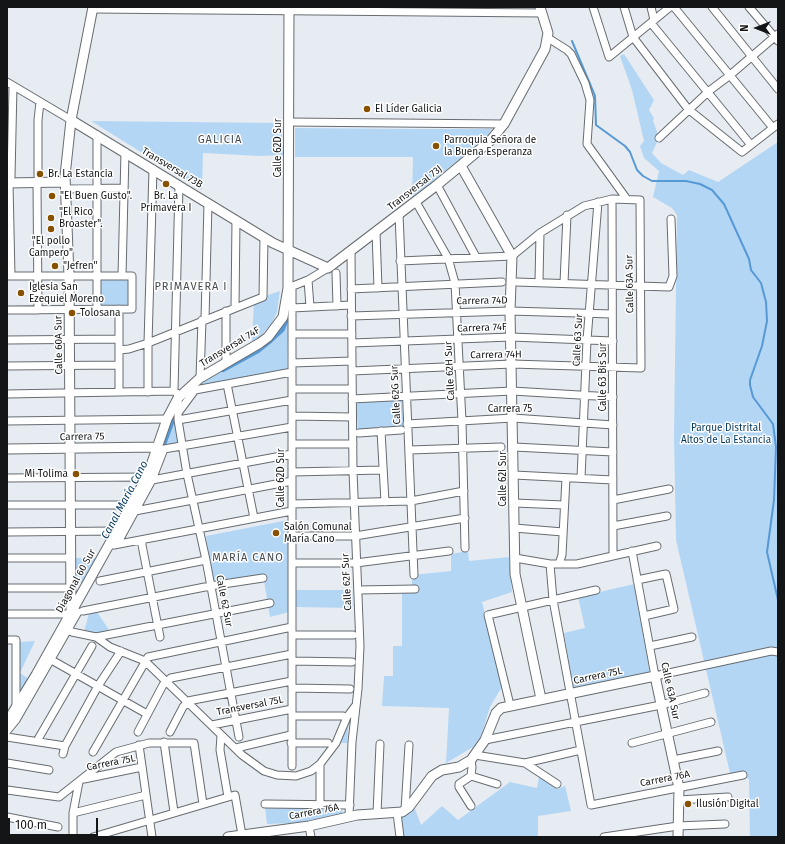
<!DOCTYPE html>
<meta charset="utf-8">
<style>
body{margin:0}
#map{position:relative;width:785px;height:844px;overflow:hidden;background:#e7ecf2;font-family:"Fira Sans",sans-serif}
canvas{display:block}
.frame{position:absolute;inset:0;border:8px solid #131517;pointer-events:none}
.north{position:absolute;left:737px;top:8px;width:40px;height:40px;-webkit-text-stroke:3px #fff;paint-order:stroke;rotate:270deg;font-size:11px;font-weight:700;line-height:16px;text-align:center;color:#131517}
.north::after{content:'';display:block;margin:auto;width:14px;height:18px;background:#131517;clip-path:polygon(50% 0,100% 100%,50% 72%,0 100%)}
.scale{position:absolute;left:8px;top:818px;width:90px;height:18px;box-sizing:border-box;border:2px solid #131517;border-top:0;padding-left:5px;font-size:12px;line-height:14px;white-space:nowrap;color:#131517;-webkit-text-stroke:3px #fff;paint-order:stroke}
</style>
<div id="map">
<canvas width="785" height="844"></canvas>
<div class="frame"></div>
<div class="north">N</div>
<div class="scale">100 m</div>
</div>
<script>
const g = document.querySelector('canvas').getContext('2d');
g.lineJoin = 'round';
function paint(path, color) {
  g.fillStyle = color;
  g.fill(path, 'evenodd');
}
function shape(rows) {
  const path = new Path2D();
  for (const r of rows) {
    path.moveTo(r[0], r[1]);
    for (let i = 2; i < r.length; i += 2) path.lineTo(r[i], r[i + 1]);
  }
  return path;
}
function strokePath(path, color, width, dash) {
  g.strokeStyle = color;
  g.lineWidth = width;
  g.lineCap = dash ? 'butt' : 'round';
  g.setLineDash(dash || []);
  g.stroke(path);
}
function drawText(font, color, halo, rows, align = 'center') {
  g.font = font + ' "Fira Sans",sans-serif';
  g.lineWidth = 3;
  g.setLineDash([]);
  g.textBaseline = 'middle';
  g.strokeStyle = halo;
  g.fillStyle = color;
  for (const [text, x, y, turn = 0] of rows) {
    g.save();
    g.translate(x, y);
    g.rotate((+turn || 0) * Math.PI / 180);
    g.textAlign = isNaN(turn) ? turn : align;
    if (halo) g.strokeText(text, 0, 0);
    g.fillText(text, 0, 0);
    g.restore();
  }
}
const green = shape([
 [624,54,654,100,649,110,654,118,653,120,659,138,652,153,661,163,683,175,689,170,718,182,778,142,778,837,750,837,749,779,730,773,676,540,674,434,677,215,672,208,653,197,659,171,644,158,640,146,644,141,632,90,620,56],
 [91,121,281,123,283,155,260,156,203,153,202,190],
 [295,128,414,129,492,129,484,139,412,198,413,157,295,157],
 [100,279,129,279,129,306,100,306],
 [280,291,277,312,271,325,252,344,254,300],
 [288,314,287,369,190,389,258,350,282,329],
 [402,399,404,427,358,430,356,402],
 [175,412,180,444,162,447,167,434],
 [288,520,289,612,270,617,263,575,213,583,206,536],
 [468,551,469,561,509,557,512,592,482,602,503,685,490,707,481,736,473,747,446,763,449,708,382,706,384,676,393,676,393,646,402,646,402,589,412,589,412,575,451,571,451,554],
 [76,558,97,558,84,583,76,582],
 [634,584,650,674,573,688,564,633,585,628,578,597],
 [296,590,352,590,353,608,296,607],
 [97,612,109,630,96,633,84,632,89,613],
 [35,641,20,673,29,679,17,699,18,642],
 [349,719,347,743,339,743],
 [539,776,558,789,565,786,571,811,538,816,538,837,403,837,400,816,408,814,414,806,421,825,442,806,458,820,510,782,537,788],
 [265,807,297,807,342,810,343,813,341,815,294,823,267,824]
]);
const stream = shape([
 [572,41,595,96,596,125,625,146,630,152,637,170,643,176,652,181,686,181,700,184,712,190,724,204,749,259,751,270,761,283,766,302,767,321,762,346,750,380,750,385,753,397,773,424,776,447,774,500,767,552,778,600]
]);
const canal = shape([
 [223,369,258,350,268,342,282,329,288,314],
 [160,453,175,412,187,393]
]);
const minor = shape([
 [593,7,609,57,670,7],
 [624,7,633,37,688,109,742,152,778,124],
 [651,7,654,20],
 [674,7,773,128],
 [712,7,778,89],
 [749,7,778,41],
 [93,9,542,13],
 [651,23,751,145],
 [548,38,567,50,571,54,585,83,590,100,587,144,626,198],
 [7,82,71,120],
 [289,122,504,124],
 [659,138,709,91,729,76,778,34],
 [38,176,38,120,40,102],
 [11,177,13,86],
 [9,183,11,276],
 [37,183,38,310],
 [437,185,476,257],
 [65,189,124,188],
 [612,199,613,555],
 [416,202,448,258,455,283,462,421,465,548],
 [399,214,414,575],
 [376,232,378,288],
 [336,273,337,306],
 [7,276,132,276,132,309,7,310],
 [122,276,125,152],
 [308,280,310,307],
 [516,282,669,287,673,276,671,219],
 [539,282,540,233],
 [564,283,567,215],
 [288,288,308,280,328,268],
 [351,289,502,282],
 [235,307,236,220],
 [292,308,351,305],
 [97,309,97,135],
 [119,309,119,392],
 [351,316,510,311,612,314],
 [205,319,208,203],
 [292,334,352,334],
 [7,340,119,339],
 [352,343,511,337,613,341],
 [119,350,129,349,148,343,263,297,264,238],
 [226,363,226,311],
 [292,363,352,361],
 [7,366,119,365],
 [352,371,512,364,641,368,640,200,612,199,584,206,540,233,512,256,400,261],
 [200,378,202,320],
 [227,384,254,518],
 [292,389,352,389],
 [174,391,179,185],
 [148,392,148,343,153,169],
 [7,394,174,391,178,394],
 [178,399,178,420,187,474,206,560,239,737],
 [352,399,512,391,613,397],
 [178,413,195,390,292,372],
 [292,416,352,417],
 [178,420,292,400],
 [7,421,167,419],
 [407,424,513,418,613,425],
 [381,431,385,502],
 [359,433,401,430],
 [292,444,353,444],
 [514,447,613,452],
 [409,450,501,447],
 [292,472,383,470],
 [514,475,613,480],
 [7,478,147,477],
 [581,478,587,340,598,202],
 [152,480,292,454],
 [613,500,669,489],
 [514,503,564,505],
 [292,504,411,501,464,491],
 [7,505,132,505],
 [135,511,292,481],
 [613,526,667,516],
 [514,528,563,532],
 [7,532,117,531],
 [292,536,355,536,465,518],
 [141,540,160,637],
 [117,544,152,480,164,449,292,427],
 [114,545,292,511],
 [632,551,655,676,771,651,778,652],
 [7,558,71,558],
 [515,558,550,564,577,564,657,546],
 [292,563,356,563,449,551],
 [550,564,553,600,591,805,743,775],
 [559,564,562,555,566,478],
 [637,580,666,574,674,609,644,616],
 [100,581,206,560],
 [7,588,71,588],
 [358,590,415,589],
 [83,611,210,586,263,578],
 [7,614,71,614],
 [72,632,96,637,270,603],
 [292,635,353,635],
 [96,637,110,647,145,661,242,755,264,771,277,775,296,776,311,771,320,764,336,743,347,717,356,705],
 [7,640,16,640,16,709],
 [650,646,692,637],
 [48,658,147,714],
 [292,661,352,662],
 [292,688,350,689],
 [510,705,488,615,596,590],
 [292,716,343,716],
 [212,725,292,709],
 [7,731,16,720,78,612],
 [138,732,163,685,171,678,292,654],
 [170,732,183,707,188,701,292,681],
 [221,735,220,750,228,797],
 [7,737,65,746],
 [485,740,661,705,705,693],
 [37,741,92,646],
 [164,742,174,812],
 [291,743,328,743],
 [632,743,711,722],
 [139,745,152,837],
 [236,748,291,735],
 [93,752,148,657,292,627],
 [63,754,65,746,98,686,121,651],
 [475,755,525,763,557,784],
 [471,760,472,767,471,776,459,784,459,787,471,806],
 [673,760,718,751],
 [7,763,49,770],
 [525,763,581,750],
 [292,766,292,287],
 [471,776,497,784],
 [84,779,142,767],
 [7,790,59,797,116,752,149,743,194,743,203,804],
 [679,800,728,797],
 [265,804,350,805],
 [320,805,320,764],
 [405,810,409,745],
 [73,813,146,795],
 [397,813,400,837],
 [377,814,380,744],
 [349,816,352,742,358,689,360,646,353,471,351,251],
 [7,817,58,827],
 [309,826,311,837],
 [73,837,73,813,79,782],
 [93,837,235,795,242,835],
 [604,837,678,826,725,824]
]);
const tertiary = shape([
 [71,120,273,243,328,268,437,185,490,141,504,124,545,49,548,33,540,7],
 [461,166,512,256,510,311,515,574,541,699],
 [7,183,65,182],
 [7,449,158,447],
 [71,612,69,276,65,176,71,120,93,7],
 [7,722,36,675,147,477,167,419,178,398,200,378,260,343,268,337,283,317,288,288,289,7],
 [228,837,309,826,357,815,402,812,409,807,432,776,442,770,459,767,471,760,485,740,496,713,501,708,655,676,679,788,678,837]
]);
const markers = [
 [367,109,4,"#875100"],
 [436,146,4,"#875100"],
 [40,174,4,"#875100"],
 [166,184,4,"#875100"],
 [52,196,4,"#875100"],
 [51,218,4,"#875100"],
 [51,229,4,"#875100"],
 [55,266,4,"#875100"],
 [21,293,4,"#875100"],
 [72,313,4,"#875100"],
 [76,474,4,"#875100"],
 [276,533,4,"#875100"],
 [688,804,4,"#875100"]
];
const poiNames = [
 ["El Líder Galicia",375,109],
 ["Parroquia Señora de",444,140],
 ["la Buena Esperanza",444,152],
 ["Br. La Estancia",48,174],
 ["\"El Buen Gusto\".",60,196],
 ["Br. La",166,196,"center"],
 ["Primavera I",166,208,"center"],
 ["\"El Rico",59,212],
 ["Broaster\".",59,224],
 ["\"El pollo",51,241,"center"],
 ["Campero\"",51,253,"center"],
 ["\"Jefren\"",63,266],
 ["Iglesia San",29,287],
 ["Ezequiel Moreno",29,299],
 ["Tolosana",80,313],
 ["Mi Tolima",68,474,"right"],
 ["Salón Comunal",284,527],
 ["María Cano",284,539],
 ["Ilusión Digital",696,804]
];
const streetNames = [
 ["Calle 62D Sur",278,148,-90],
 ["Transversal 73B",172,168,31],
 ["Transversal 73J",415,188,-38],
 ["Calle 63A Sur",630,284,-91],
 ["Carrera 74D",482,301,-1],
 ["Carrera 74F",482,328,-2],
 ["Calle 63 Sur",578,340,-87],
 ["Calle 60A Sur",59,345,-91],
 ["Transversal 74F",230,347,-31],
 ["Carrera 74H",496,355,-1],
 ["Calle 62H Sur",450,371,-93],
 ["Calle 63 Bis Sur",603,377,-90],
 ["Calle 62G Sur",396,395,-93],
 ["Carrera 75",510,409],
 ["Carrera 75",82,437,-1],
 ["Calle 62D Sur",281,478,-90],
 ["Calle 62I Sur",503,479,-90],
 ["Diagonal 60 Sur",76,581,-61],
 ["Calle 62F Sur",347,582,-93],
 ["Calle 62 Sur",224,601,79],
 ["Carrera 75L",598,676,-12],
 ["Calle 63A Sur",670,691,78],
 ["Transversal 75L",250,706,-11],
 ["Carrera 75L",111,763,-11],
 ["Carrera 76A",665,779,-11],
 ["Carrera 76A",314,812,-11]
];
const parkNames = [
 ["Parque Distrital",726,428],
 ["Altos de La Estancia",726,440]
];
const neighbourhoodNames = [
 ["GALICIA",220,140],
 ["PRIMAVERA I",191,287],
 ["MARÍA CANO",248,558]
];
const waterNames = [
 ["Canal María Cano",125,500,-62]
];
paint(green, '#b4d6f5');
strokePath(stream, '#5699d5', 2);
strokePath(canal, '#5699d5', 6);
strokePath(minor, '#676c71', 9);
strokePath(tertiary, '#676c71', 11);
strokePath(minor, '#fff', 7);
strokePath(tertiary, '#fff', 9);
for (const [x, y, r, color] of markers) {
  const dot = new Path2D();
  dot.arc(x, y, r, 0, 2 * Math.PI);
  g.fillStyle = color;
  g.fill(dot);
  strokePath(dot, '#fff', 1.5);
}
drawText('10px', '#131517', '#fff', poiNames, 'left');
drawText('10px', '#131517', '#fff', streetNames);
drawText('10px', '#01375e', '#fff', parkNames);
g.letterSpacing = '1px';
drawText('11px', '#474c50', '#fff', neighbourhoodNames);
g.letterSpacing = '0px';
drawText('italic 11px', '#033960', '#fff', waterNames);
</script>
